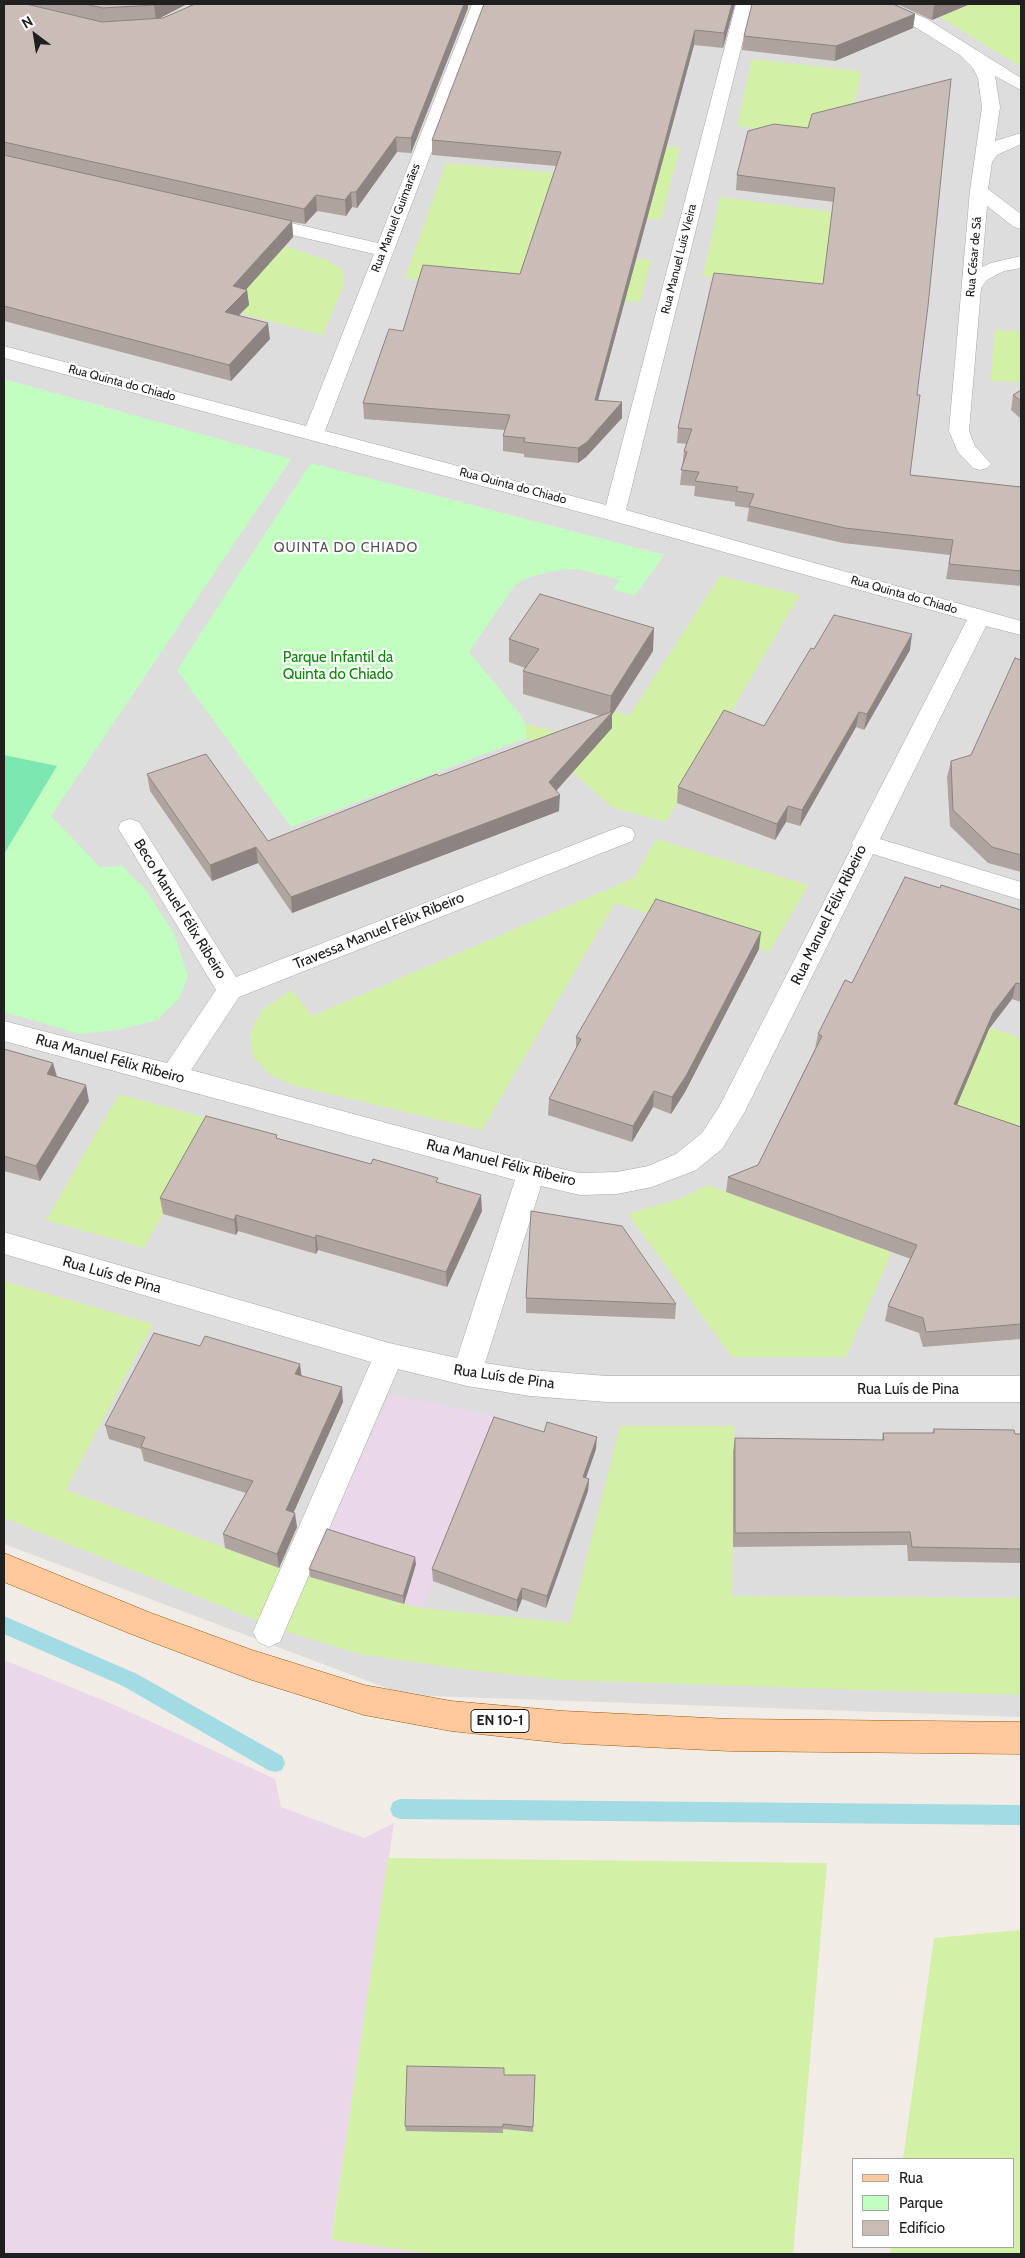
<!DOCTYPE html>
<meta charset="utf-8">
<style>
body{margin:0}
#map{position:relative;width:1025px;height:2258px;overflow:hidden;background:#f1ece5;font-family:Cabin,sans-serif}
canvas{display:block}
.frame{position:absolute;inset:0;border:5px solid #202020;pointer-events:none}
.legend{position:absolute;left:852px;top:2158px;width:162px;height:90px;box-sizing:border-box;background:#fff;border:1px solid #a6a6a6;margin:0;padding:6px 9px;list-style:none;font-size:15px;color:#202020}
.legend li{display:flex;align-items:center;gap:10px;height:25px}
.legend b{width:25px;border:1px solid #a6a6a6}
.north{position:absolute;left:10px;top:10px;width:50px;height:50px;-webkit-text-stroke:4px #fff;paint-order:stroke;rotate:329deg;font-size:14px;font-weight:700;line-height:20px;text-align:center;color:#202020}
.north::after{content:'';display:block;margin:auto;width:18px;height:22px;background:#202020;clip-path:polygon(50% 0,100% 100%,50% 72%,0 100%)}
</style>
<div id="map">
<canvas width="1025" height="2258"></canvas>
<div class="frame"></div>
<ul class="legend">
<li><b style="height:6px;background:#ffc99d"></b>Rua</li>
<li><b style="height:14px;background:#c1febf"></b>Parque</li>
<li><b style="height:14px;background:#cabdb8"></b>Edifício</li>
</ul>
<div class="north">N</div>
</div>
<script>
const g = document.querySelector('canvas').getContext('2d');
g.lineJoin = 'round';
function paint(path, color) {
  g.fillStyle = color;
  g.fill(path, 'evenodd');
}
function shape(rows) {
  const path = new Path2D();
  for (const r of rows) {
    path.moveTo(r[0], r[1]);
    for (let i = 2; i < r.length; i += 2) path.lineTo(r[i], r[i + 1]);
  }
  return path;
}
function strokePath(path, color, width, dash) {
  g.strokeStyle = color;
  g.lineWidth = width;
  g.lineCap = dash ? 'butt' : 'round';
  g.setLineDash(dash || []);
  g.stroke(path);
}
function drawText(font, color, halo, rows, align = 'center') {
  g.font = font + ' Cabin,sans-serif';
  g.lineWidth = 4.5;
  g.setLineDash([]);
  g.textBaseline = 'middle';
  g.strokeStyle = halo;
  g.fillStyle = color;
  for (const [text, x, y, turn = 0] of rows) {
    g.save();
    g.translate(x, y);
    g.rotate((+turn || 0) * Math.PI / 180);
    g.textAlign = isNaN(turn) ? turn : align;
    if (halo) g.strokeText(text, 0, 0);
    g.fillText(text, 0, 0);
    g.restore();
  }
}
const residential = shape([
 [4,4,1021,4,1021,1717,405,1695,4,1544]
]);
const industrial = shape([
 [390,1394,500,1417,422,1608,309,1577],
 [4,1660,117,1706,275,1779,281,1807,364,1838,394,1823,331,2239,436,2254,4,2254]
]);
const grass = shape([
 [971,4,1021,4,1021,67,940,17],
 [752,59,861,71,849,139,737,126],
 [571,137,680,147,661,220,548,210,535,249,651,260,640,302,405,278,446,163,559,173],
 [720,197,836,212,823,290,703,276],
 [285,246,328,260,344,272,343,287,323,335,227,310],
 [995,330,1021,331,1021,382,991,381],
 [720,576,800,595,666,822,613,808,541,744,527,738,525,724,554,731,592,750,587,733,590,726,609,719,615,711,629,716],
 [656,839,809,885,769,952,615,903,482,1130,292,1085,269,1074,253,1056,250,1033,262,1010,292,990,312,1016,634,878],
 [990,1027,1021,1038,1021,1144,950,1120],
 [119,1094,215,1120,144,1248,46,1220],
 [707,1185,892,1252,846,1357,732,1357,628,1214,682,1198],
 [4,1281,153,1324,66,1490,284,1569,404,1604,422,1608,570,1623,620,1426,734,1426,732,1596,1021,1598,1021,1695,562,1680,463,1669,359,1654,281,1630,4,1518],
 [388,1858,827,1863,793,2254,436,2254,331,2240],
 [1021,1930,1021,2254,890,2254,891,2247,1014,2247,1014,2159,903,2159,934,1938]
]);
const park = shape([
 [4,379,291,459,51,816,100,867,122,866,146,890,174,934,188,976,179,999,157,1020,122,1029,80,1034,4,1012],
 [311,463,664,555,635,596,613,589,620,580,579,569,561,570,544,573,527,578,515,585,469,652,519,713,525,723,527,738,291,827,177,670]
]);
const pitch = shape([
 [4,755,57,766,4,854]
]);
const stream = shape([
 [4,1616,137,1674,282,1756,285,1763,282,1770,275,1772,268,1770,123,1686,4,1634,4,1616],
 [400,1799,1021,1805,1021,1825,400,1819,393,1816,390,1809,393,1802,400,1799]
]);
const street = shape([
 [472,4,488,4,325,431,606,505,736,4,752,4,626,510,1021,621,1021,635,986,626,880,839,1021,882,1021,900,873,854,744,1113,722,1149,696,1170,652,1187,617,1194,580,1195,541,1186,485,1363,530,1370,607,1376,1021,1376,1021,1402,607,1402,530,1396,467,1386,398,1369,280,1642,269,1647,258,1642,253,1632,371,1362,4,1254,4,1232,389,1343,457,1358,515,1180,4,1041,4,1021,167,1063,216,990,118,828,121,822,130,819,139,822,236,977,614,829,623,826,632,829,635,835,632,841,239,997,191,1070,531,1162,580,1173,617,1172,648,1166,676,1154,702,1133,719,1107,853,845,852,843,967,620,606,519,4,358,4,346,306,426,374,254,249,225,247,221,249,217,256,215,378,243,472,4],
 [872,4,893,4,927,19,1021,78,1021,90,995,76,1000,107,995,141,1021,133,1021,144,997,155,992,162,988,189,1021,214,1021,229,1014,227,987,206,982,267,991,263,1021,256,1021,268,1004,271,987,280,981,288,969,431,975,446,991,464,987,468,980,470,973,468,958,452,949,431,970,191,982,107,978,78,973,68,960,55,915,27,874,8,872,4]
]);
const primary = shape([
 [4,1553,151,1613,252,1650,364,1685,451,1701,563,1711,730,1719,1021,1722,1021,1754,730,1751,563,1743,451,1731,364,1715,252,1680,131,1634,4,1582,4,1553]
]);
const wall = shape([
 [4,4,187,4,160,18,163,18,195,4,468,4,468,8,411,153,397,152,357,208,352,207,346,216,317,211,305,224,292,222,293,237,246,289,247,290,249,305,239,315,270,339,231,381,4,321],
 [735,4,723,48,694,45,598,400,622,418,586,457,578,463,524,457,524,454,503,451,503,436,505,430,364,419,363,403,403,331,520,274,556,166,432,155,432,140],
 [897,4,970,4,932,20],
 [915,14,913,28,835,61,742,50,744,36],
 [812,114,917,395,910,475,1021,487,1021,586,946,579,950,555,843,543,747,521,749,508,735,506,735,502,694,496,695,486,680,485,684,451,687,444,677,443,678,428,823,284,834,202,736,190,737,175,808,128],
 [1021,390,1021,419,1011,410,1013,395],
 [509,639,653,651,612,715,612,728,556,790,559,811,292,913,258,863,212,881,150,791,147,774,268,841,600,716,523,694,523,671,525,668,509,662],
 [814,649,910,650,864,730,856,727,800,826,786,822,775,840,677,803,678,787,764,726],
 [1021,660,1021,872,988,863,950,826,947,777,951,761,971,755],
 [940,888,1021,910,1021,1002,1012,999,989,1029,957,1105,1021,1127,1021,1339,923,1347,919,1333,885,1321,888,1306,911,1259,726,1192,728,1177,758,1165,815,1049,818,1034,852,983],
 [759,949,685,1092,671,1114,653,1107,632,1142,548,1115,549,1099,576,1049,576,1037],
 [4,1049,53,1063,57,1076,89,1101,40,1181,4,1171],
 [278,1139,438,1183,482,1211,447,1287,318,1250,316,1254,238,1231,236,1235,163,1214,160,1198],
 [526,1298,676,1304,675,1319,526,1313],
 [200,1346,302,1376,343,1402,293,1513,297,1527,279,1568,225,1548,223,1534,246,1493,144,1461,141,1449,109,1439,105,1425],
 [934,1429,1021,1434,1021,1563,908,1561,907,1545,733,1547,733,1452,735,1438,882,1440,883,1433,932,1433],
 [596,1449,586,1478,589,1479,588,1491,546,1608,522,1599,517,1612,433,1581,432,1569],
 [416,1564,404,1604,310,1577,309,1569],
 [504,2075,535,2075,533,2132,503,2129,503,2133,406,2131,405,2126]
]);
const shadedWall = shape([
 [156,4,187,4,156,20,154,5],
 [464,4,468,4,468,8,411,153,411,138],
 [732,4,735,4,723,48,724,33],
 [938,4,970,4,932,20,934,6],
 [915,14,913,28,835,61,836,46],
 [695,30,694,45,594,415,595,400],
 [396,137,397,152,357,208,356,192],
 [351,192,352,207,346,216,345,200],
 [316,195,317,211,305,224,304,209],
 [292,221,293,237,235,302,233,286],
 [247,290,249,305,227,327,225,312],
 [268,323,270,339,231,381,229,365],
 [622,402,622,418,586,457,578,463,578,448],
 [654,628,653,651,612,715,612,728,549,799,549,782,610,714,611,696],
 [912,634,910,650,864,730,867,714],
 [859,712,856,727,800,826,802,810],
 [560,795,559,811,292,913,291,897],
 [788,806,786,822,775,840,777,824],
 [256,847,258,863,212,881,210,865],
 [761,932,759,949,685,1092,671,1114,672,1097],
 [1016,983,1012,999,989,1029,951,1119,954,1104,993,1013],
 [53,1063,57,1079,47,1074],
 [86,1085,89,1101,40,1181,36,1166],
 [654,1091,653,1107,632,1142,633,1126],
 [481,1195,482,1211,447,1287,446,1272],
 [236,1215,238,1231,236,1235,234,1220],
 [316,1235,318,1250,316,1254,315,1238],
 [300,1364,302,1379,295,1374],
 [342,1387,343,1402,288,1525,286,1510],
 [597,1437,596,1449,582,1489,583,1477],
 [589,1479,588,1491,546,1608,547,1596],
 [295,1513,297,1527,279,1568,277,1554],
 [415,1557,416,1564,404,1604,403,1596],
 [522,1588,522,1599,517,1612,517,1600]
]);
const building = shape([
 [4,4,26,4,102,22,163,18,195,4,464,4,411,138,396,137,356,192,351,192,345,200,316,195,304,209,4,142,4,4],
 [85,4,156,4,154,5,103,8,85,4],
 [484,4,732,4,724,33,695,30,595,400,622,402,587,442,578,448,524,442,525,438,503,436,510,415,363,403,389,329,403,331,423,265,520,274,561,152,432,140,484,4],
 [752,4,893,4,915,14,836,46,744,36,752,4],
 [951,79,928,306,917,395,920,395,910,475,1021,487,1021,571,949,564,953,540,845,528,749,506,754,494,736,491,738,487,695,481,699,472,681,470,687,452,684,451,692,429,678,428,714,273,823,284,835,188,737,175,748,131,774,124,808,128,812,114,951,79],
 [4,155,292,221,233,286,247,290,225,312,268,323,229,365,4,306,4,155],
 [1021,390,1021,401,1013,395,1021,390],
 [540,594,654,628,611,696,523,671,539,649,509,639,540,594],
 [834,615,912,634,867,714,859,712,802,810,788,806,777,824,678,787,724,710,764,726,811,648,814,649,834,615],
 [1015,658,1021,660,1021,855,992,847,953,810,951,761,971,755,1015,658],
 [613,711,549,782,560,795,291,897,256,847,210,865,147,774,206,754,268,841,437,774,439,776,613,711],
 [905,877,940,888,941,885,1021,910,1021,984,1016,983,993,1013,954,1104,1021,1127,1021,1324,926,1332,923,1318,888,1306,917,1245,728,1177,758,1165,822,1036,818,1034,845,980,852,983,905,877],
 [656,899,761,932,686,1076,672,1097,654,1091,633,1126,549,1099,581,1039,576,1037,656,899],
 [4,1049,53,1063,47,1074,86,1085,36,1166,4,1156,4,1049],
 [206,1116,277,1135,276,1138,371,1164,373,1159,438,1178,436,1182,481,1195,446,1272,316,1235,315,1238,236,1215,234,1220,160,1198,206,1116],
 [531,1211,622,1226,676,1304,526,1298,531,1211],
 [154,1333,200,1346,205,1336,300,1364,295,1374,342,1387,286,1510,295,1513,277,1554,223,1534,253,1481,141,1447,145,1437,105,1425,154,1333],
 [494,1417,544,1432,547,1422,597,1437,583,1477,589,1479,547,1596,522,1588,517,1600,432,1569,494,1417],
 [934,1429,1014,1430,1015,1434,1021,1434,1021,1549,912,1547,910,1532,735,1533,735,1438,884,1440,883,1433,934,1433,934,1429],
 [327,1529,415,1557,403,1596,309,1569,327,1529],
 [407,2066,504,2068,504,2075,535,2075,533,2127,503,2124,503,2127,405,2126,407,2066]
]);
const farStreetnames = [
 ["Rua Manuel Guimarães",396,218,-69],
 ["Rua César de Sá",974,257,-85],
 ["Rua Manuel Luís Vieira",679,259,-76],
 ["Rua Quinta do Chiado",122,383,15],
 ["Rua Quinta do Chiado",513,486,15],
 ["Rua Quinta do Chiado",904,595,16]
];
const farNeighbourhoodnames = [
 ["QUINTA DO CHIADO",346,548]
];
const shields = [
 [500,1721,58]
];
const shieldNames = [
 ["EN 10-1",500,1721]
];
const parkNames = [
 ["Parque Infantil da",338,658],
 ["Quinta do Chiado",338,675]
];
const streetNames = [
 ["Beco Manuel Félix Ribeiro",180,909,58],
 ["Rua Manuel Félix Ribeiro",829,915,-64],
 ["Travessa Manuel Félix Ribeiro",379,931,-22],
 ["Rua Manuel Félix Ribeiro",110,1059,15],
 ["Rua Manuel Félix Ribeiro",501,1163,14],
 ["Rua Luís de Pina",112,1275,16],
 ["Rua Luís de Pina",504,1377,8],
 ["Rua Luís de Pina",908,1390]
];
paint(residential, '#dedddd');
paint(industrial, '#ebd7ea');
paint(grass, '#d3f0a7');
paint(park, '#c1febf');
paint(pitch, '#7de7b2');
paint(stream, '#a2dbe3');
strokePath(street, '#a7a7a7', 1);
strokePath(primary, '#9c5700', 1);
paint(street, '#fff');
paint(primary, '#ffc99d');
paint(wall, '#aea39e');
paint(shadedWall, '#8d8481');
paint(building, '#cabdb8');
strokePath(building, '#8d8481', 1);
drawText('12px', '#202020', '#fff', farStreetnames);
g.letterSpacing = '1px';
drawText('14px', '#535353', '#fff', farNeighbourhoodnames);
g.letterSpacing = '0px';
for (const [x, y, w] of shields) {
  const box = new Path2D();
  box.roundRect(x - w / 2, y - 11.5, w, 23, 4);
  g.fillStyle = '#fff';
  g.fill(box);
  strokePath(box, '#202020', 1);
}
drawText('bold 14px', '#202020', null, shieldNames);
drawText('15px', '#058a01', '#fff', parkNames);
drawText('15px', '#202020', '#fff', streetNames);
</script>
